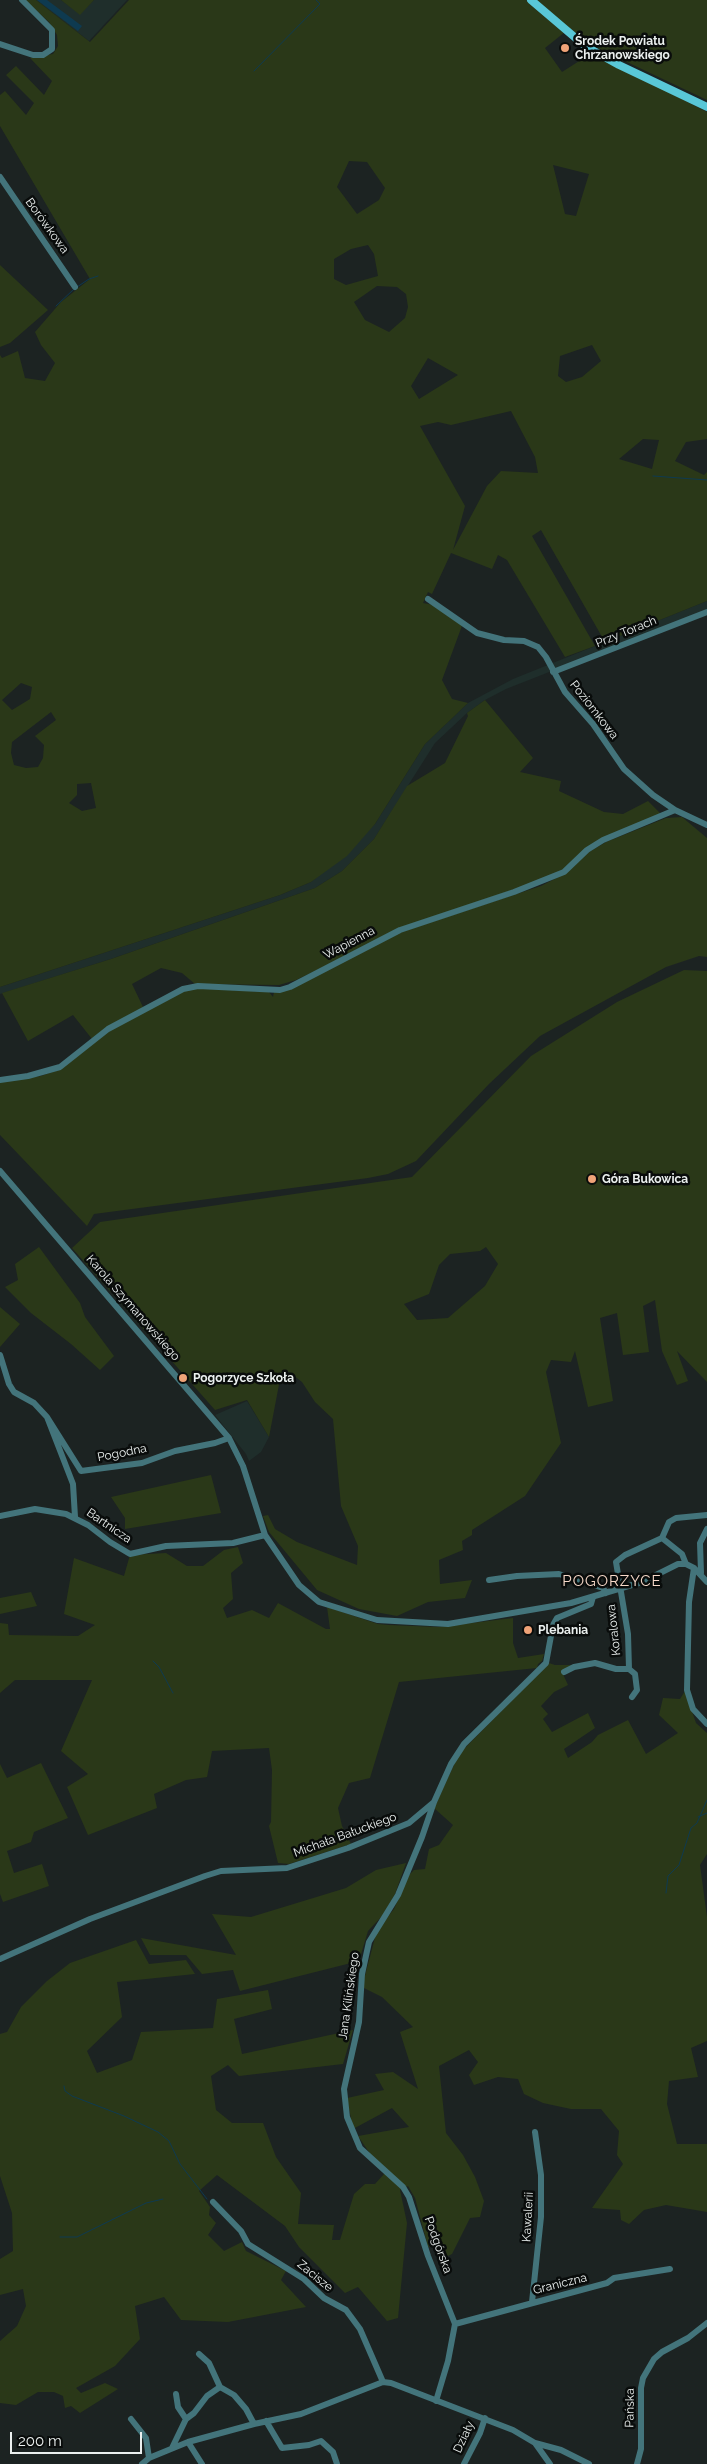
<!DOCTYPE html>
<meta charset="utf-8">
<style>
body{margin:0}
#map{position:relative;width:707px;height:2464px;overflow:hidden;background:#1c2322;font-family:Raleway,sans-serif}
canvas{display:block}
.scale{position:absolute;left:10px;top:2432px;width:132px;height:22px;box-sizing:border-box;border:2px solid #ebf0ef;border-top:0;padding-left:6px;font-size:15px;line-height:18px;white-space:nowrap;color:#ebf0ef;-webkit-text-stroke:4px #090c0b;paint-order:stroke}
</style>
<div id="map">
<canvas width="707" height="2464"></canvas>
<div class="scale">200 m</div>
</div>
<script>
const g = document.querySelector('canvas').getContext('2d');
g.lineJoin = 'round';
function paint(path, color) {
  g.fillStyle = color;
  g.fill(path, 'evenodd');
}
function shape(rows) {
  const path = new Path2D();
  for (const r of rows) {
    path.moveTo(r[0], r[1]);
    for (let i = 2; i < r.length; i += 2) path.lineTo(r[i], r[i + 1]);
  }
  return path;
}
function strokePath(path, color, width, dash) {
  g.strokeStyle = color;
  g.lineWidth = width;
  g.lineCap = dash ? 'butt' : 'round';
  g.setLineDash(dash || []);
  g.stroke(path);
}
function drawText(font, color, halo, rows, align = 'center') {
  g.font = font + ' Raleway,sans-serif';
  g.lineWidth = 5;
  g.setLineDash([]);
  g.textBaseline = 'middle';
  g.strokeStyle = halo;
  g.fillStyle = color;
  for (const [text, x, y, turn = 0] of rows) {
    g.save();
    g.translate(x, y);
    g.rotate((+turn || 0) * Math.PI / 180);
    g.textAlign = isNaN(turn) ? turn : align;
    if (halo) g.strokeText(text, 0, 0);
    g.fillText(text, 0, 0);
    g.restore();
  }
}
const built = shape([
 [36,0,61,0,80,14,94,0,127,0,89,41],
 [707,601,707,610,506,689,485,700,467,713,435,743,374,839,342,871,315,888,111,959,0,994,0,987,280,895,311,882,375,824,425,744,468,703,513,679],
 [247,1401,269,1437,261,1452,249,1461,246,1454,215,1415]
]);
const green = shape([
 [25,0,36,0,90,42,129,0,526,0,565,32,545,48,562,72,587,56,585,49,707,112,707,439,686,442,675,461,704,475,707,472,707,601,605,642,541,530,532,536,595,646,565,657,507,560,498,555,492,569,451,553,432,594,428,592,423,603,434,605,463,623,442,680,452,699,468,703,425,744,375,824,347,856,311,882,280,895,0,987,0,355,2,358,18,351,25,378,45,381,55,363,41,345,35,332,61,302,90,279,0,126,0,95,5,91,26,115,34,103,6,75,16,66,44,95,52,81,30,58,53,54,58,46,57,35,49,22],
 [349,161,367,162,385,188,379,200,357,214,337,187],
 [553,165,589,174,576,216,565,214],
 [368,245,374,254,378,276,346,285,334,279,334,259,351,249],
 [377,286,397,287,406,294,408,307,405,318,389,332,365,320,354,302],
 [592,345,601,361,582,377,566,382,558,376,560,356],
 [428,358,458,375,419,399,411,386],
 [511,411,535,457,538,473,501,471,487,486,453,550,465,506,420,426,438,422,451,425],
 [643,439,659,440,652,469,619,459],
 [21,683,32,687,30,699,12,710,2,700],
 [51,712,56,720,35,736,44,745,43,758,38,767,26,768,14,765,11,753,12,742],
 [91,783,96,808,82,811,69,803,77,795,77,784],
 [61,0,94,0,80,15],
 [536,0,707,0,707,100,589,44],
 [0,265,48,310,10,343,0,347],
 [485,700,533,758,520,772,561,781,559,791,604,812,623,814,648,801,661,814,606,837,564,869,539,881,419,922,296,980,279,985,195,984,182,973,161,968,132,984,143,1007,92,1039,73,1015,28,1041,2,993,111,959,315,888,342,871,374,839,407,786,445,763,468,716,467,713],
 [682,817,707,838,707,957,699,956,666,967,540,1036,489,1084,416,1161,388,1174,368,1178,94,1214,87,1226,0,1135,0,1082,41,1076,61,1069,110,1030,184,991,197,988,269,992,273,997,274,992,400,932,541,886,566,873,589,852,606,842,666,818],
 [684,970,707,971,707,1382,677,1351,688,1381,677,1385,662,1351,655,1300,643,1306,649,1352,623,1355,617,1313,600,1318,613,1401,588,1407,575,1351,571,1362,551,1360,546,1372,561,1443,525,1496,472,1530,472,1535,462,1541,463,1550,439,1560,440,1584,472,1580,465,1598,428,1602,397,1616,359,1609,317,1590,269,1532,263,1516,268,1515,275,1529,297,1542,357,1565,358,1546,341,1506,333,1419,315,1402,302,1382,289,1372,281,1374,269,1437,247,1400,215,1410,72,1248,100,1222,412,1177,531,1056,617,1002],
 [486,1247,498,1264,485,1286,448,1318,417,1320,404,1304,429,1294,439,1265,450,1254,480,1251],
 [39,1247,80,1303,85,1317,114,1356,100,1370,71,1344,31,1313,5,1287,18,1280,15,1264],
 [0,1307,20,1324,0,1347],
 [211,1475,221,1513,125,1529,125,1518,111,1497],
 [238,1547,243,1563,231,1573,233,1599,223,1608,227,1618,252,1610,269,1618,278,1603,326,1629,330,1629,327,1607,378,1624,389,1625,438,1627,513,1618,513,1643,518,1658,544,1654,542,1661,538,1664,537,1668,399,1682,370,1778,349,1783,338,1808,342,1826,351,1844,289,1864,278,1863,269,1826,271,1822,272,1770,269,1748,212,1751,207,1777,186,1780,154,1794,157,1808,88,1835,67,1787,88,1774,61,1751,92,1680,15,1680,0,1693,0,1623,8,1624,9,1635,78,1636,95,1625,64,1614,74,1558,124,1576,130,1555,166,1553,187,1566,203,1566,224,1550],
 [31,1592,37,1606,0,1614,0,1598],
 [549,1663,555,1665,574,1665,562,1672,568,1685,554,1692,541,1706,548,1714,543,1719,552,1732,588,1713,595,1728,564,1749,568,1758,592,1742,598,1735,628,1720,646,1754,678,1733,659,1715,663,1698,680,1699,685,1691,696,1723,707,1733,707,1854,700,1865,707,1917,707,2041,691,2048,698,2077,669,2081,667,2104,677,2144,707,2144,707,2212,666,2205,644,2210,629,2224,621,2220,620,2210,592,2208,623,2164,617,2155,619,2131,601,2109,571,2109,543,2103,524,2094,518,2079,498,2077,474,2085,469,2075,478,2062,469,2050,439,2066,446,2133,463,2155,475,2177,484,2201,480,2217,470,2218,452,2254,446,2257,442,2242,428,2247,415,2198,408,2186,400,2190,407,2223,398,2318,387,2321,358,2287,345,2293,299,2247,285,2226,217,2175,199,2191,210,2207,209,2215,216,2223,208,2235,224,2251,242,2242,246,2251,286,2271,281,2280,306,2307,228,2322,181,2320,164,2297,135,2306,140,2339,115,2366,76,2388,81,2393,105,2383,118,2389,80,2413,71,2406,65,2408,63,2396,54,2392,38,2392,16,2405,0,2403,0,2341,17,2326,26,2306,23,2289,0,2295,0,2259,13,2251,12,2213,0,2176,0,2034,7,2032,21,2007,47,1981,70,1963,136,1940,149,1964,186,1960,195,1974,117,1982,122,2017,87,2051,97,2073,132,2060,141,2032,213,2028,217,1999,268,1990,272,2009,234,2019,242,2054,353,2030,343,2064,239,2076,228,2065,211,2076,216,2110,232,2123,263,2123,276,2157,301,2193,298,2224,334,2225,332,2240,340,2240,354,2194,365,2184,375,2184,384,2174,358,2136,409,2127,392,2108,353,2129,347,2098,384,2090,375,2074,393,2072,418,2089,400,2032,413,2027,382,1997,362,1987,377,1930,394,1909,409,1875,414,1870,425,1869,429,1849,439,1845,453,1825,434,1808,459,1754],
 [41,1763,68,1818,34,1832,31,1842,7,1851,14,1873,42,1864,49,1886,3,1902,0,1894,0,1764,7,1778],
 [406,1863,395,1894,383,1915,368,1931,359,1961,240,1991,233,1970,202,1974,186,1955,150,1955,141,1938,236,1955,212,1914,251,1917,346,1888,376,1870]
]);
const water = shape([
 [37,0,47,0,82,26,78,31]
]);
const stream = shape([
 [254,71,320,4,316,0],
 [77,287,89,279,98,276],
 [56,306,74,289],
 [653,476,707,480],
 [153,1661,159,1667,173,1693],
 [698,1817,707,1813],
 [666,1893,668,1876,679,1865,691,1828,697,1823,707,1800],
 [64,2086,65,2091,72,2096,124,2116,158,2132,169,2141,180,2164,207,2199],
 [60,2237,77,2237,146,2203,163,2199]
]);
const minor = shape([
 [0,44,33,55,43,55,52,49,52,30,22,0],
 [0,177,75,287],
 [428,599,477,633,504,640,524,641,538,647,546,657,565,692,593,724,624,769,653,795,675,810,707,825],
 [553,672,707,612],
 [0,1080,28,1076,60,1067,108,1029,183,989,198,986,280,990,290,987,400,930,514,892,564,872,587,850,603,840,675,810],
 [0,1171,229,1438,243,1466,265,1535,299,1585,319,1602,377,1620,448,1624,571,1603,642,1582,678,1564,686,1564,694,1568,707,1582],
 [0,1355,9,1384,14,1392,34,1403,47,1417,73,1484,75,1517],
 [47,1417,81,1471,142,1463,175,1451,215,1443,229,1438],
 [0,1516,35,1509,66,1514,88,1525,110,1542,130,1554,166,1546,233,1543,265,1535],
 [662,1538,669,1522,676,1518,707,1515],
 [662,1538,682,1554,686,1564],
 [694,1568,689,1602,687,1690,693,1709,707,1724],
 [701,1573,700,1543,707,1529],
 [489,1580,517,1576,559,1574,603,1588,606,1593],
 [629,1669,635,1674,637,1690,632,1697],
 [564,1672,574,1667,595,1663,616,1669,629,1669,628,1634,616,1562,625,1555,662,1538],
 [434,1802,422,1837,398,1895,369,1942,362,1974,359,2022,344,2089,347,2117,360,2148,403,2187,409,2197,428,2256,455,2324,448,2361,436,2401],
 [0,1959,90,1919,205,1876,221,1871,287,1868,348,1848,409,1823,434,1802,451,1764,464,1744,546,1663,553,1625,557,1618,591,1604,593,1597],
 [213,2202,241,2231,248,2244,304,2279,324,2298,346,2310,360,2329,383,2382],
 [532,2302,541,2217,541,2175,535,2132],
 [455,2324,607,2283,614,2278,670,2269],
 [199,2354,209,2363,220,2387,234,2395,246,2409,254,2424],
 [176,2394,178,2407,186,2419],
 [131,2419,146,2438,149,2458],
 [266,2421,282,2448,309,2445,321,2441,333,2452,337,2464],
 [188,2442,202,2464],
 [535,2443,561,2450,589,2464],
 [172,2448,186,2419,194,2413,207,2396,220,2387],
 [142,2464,149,2458,188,2442,254,2424,301,2414,383,2382,391,2383,513,2430,535,2443,550,2464],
 [464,2464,480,2433,485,2418],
 [637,2464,641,2449,641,2388,643,2378,654,2359,662,2352,688,2338,707,2323]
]);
const major = shape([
 [531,0,585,46,619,65,707,107]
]);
const markers = [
 [565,48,5,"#efa378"],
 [592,1179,5,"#efa378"],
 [183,1378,5,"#efa378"],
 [528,1630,5,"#efa378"]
];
const poiNames = [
 ["Środek Powiatu",575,41],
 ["Chrzanowskiego",575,55],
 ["Góra Bukowica",602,1179],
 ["Pogorzyce Szkoła",193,1378],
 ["Plebania",538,1630]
];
const streetNames = [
 ["Borówkowa",47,226,54],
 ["Przy Torach",626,632,-22],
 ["Poziomkowa",594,710,52],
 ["Wapienna",349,943,-28],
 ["Karola Szymanowskiego",133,1308,49],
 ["Pogodna",122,1453,-11],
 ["Bartnicza",109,1526,34],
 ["Koralowa",614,1630,-96],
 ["Michała Bałuckiego",345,1835,-20],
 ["Jana Kilińskiego",349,1996,-82],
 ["Kawalerii",528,2217,-87],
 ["Podgórska",438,2245,70],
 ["Zacisze",315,2276,39],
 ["Graniczna",560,2284,-14],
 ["Pańska",630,2408,-89],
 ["Działy",464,2437,-65]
];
const quarterNames = [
 ["POGORZYCE",612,1581]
];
paint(built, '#1f2e2b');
paint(green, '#2a3818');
paint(water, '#0e3a50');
strokePath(stream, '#0e3a50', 1);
strokePath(minor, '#43747b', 6);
strokePath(major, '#59c7d7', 8);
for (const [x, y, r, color] of markers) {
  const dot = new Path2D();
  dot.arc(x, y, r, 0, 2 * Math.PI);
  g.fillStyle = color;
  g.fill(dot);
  strokePath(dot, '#090c0b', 2);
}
drawText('bold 12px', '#ebf0ef', '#090c0b', poiNames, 'left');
drawText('12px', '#ebf0ef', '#090c0b', streetNames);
g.letterSpacing = '1px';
drawText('15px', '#f7d9c9', '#090c0b', quarterNames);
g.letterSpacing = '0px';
</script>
